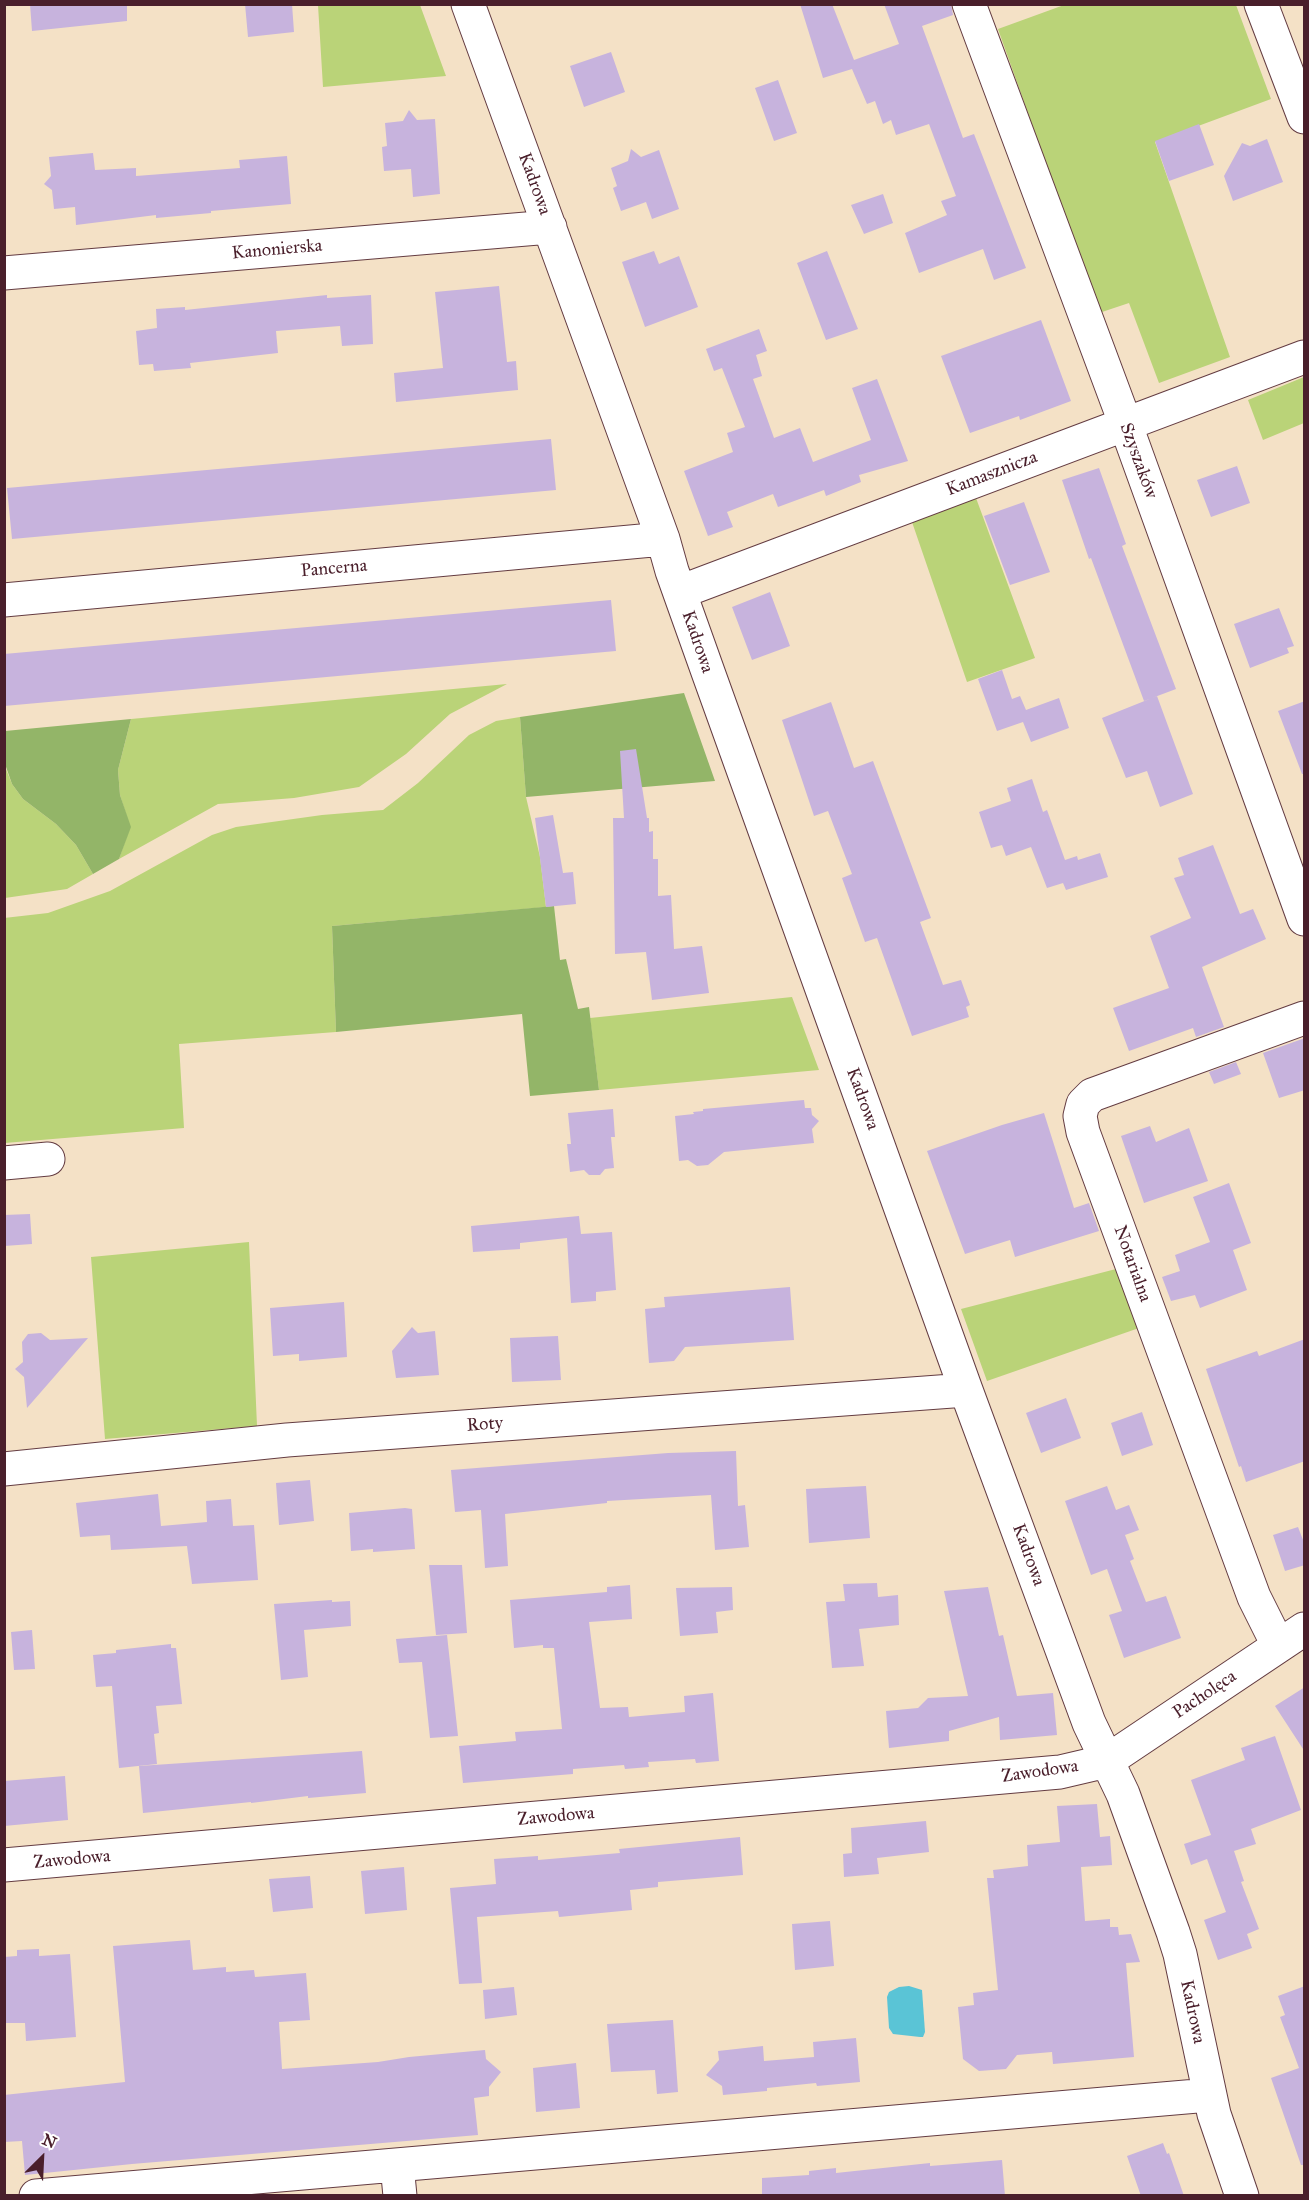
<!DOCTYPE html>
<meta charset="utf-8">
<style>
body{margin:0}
#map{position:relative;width:1309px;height:2200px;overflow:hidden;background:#f4e1c6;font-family:"IM FELL Great Primer",serif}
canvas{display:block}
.frame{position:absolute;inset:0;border:6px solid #4a1f2b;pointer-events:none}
.north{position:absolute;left:12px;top:2128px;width:60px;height:60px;-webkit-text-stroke:4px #fff;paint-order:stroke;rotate:24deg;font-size:16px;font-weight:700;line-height:24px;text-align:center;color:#4a1f2b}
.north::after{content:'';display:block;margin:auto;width:21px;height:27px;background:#4a1f2b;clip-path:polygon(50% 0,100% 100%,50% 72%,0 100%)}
</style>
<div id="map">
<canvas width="1309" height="2200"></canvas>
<div class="frame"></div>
<div class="north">N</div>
</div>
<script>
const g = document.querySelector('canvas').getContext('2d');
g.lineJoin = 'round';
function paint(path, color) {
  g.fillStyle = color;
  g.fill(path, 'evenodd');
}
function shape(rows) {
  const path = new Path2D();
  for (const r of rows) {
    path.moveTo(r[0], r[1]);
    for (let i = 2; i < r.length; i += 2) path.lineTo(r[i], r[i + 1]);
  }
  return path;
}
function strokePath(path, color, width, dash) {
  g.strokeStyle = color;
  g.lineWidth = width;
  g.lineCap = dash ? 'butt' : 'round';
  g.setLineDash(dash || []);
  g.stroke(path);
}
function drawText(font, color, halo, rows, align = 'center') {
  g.font = font + ' "IM FELL Great Primer",serif';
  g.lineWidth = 5;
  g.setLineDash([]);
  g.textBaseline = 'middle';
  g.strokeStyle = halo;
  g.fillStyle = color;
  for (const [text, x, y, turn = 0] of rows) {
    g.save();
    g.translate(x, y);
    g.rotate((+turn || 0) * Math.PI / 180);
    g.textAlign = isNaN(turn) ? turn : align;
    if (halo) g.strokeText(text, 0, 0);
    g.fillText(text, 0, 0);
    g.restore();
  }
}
const green = shape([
 [318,5,420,5,446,76,323,87],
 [1064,5,1236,5,1271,99,1155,142,1230,357,1159,383,1129,303,1099,313,998,29],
 [1304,377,1304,423,1263,440,1248,400],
 [976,498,1035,658,967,682,912,522],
 [507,684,450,714,406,754,359,787,294,798,218,804,119,859,130,827,120,795,118,770,131,719],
 [520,717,526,797,540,857,546,907,332,926,336,1032,179,1044,184,1128,5,1143,4,918,48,913,110,891,212,835,236,827,322,815,383,810,418,783,469,735,496,721],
 [4,764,12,784,23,799,56,824,76,845,93,874,67,889,5,898],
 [792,997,819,1070,599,1090,590,1018],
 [249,1242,257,1426,105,1439,91,1257],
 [1116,1269,1139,1328,987,1381,961,1309]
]);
const forest = shape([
 [684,693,715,781,526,797,520,717],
 [131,719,118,770,120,795,131,827,119,859,93,874,76,845,56,824,23,799,12,784,5,764,5,731],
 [554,906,560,960,566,959,578,1009,589,1007,599,1090,530,1096,522,1014,336,1032,332,926]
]);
const water = shape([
 [909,1986,922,1990,925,2032,923,2037,920,2037,893,2034,889,2028,887,1997,889,1992,899,1987]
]);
const building = shape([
 [30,4,127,4,127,21,32,31],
 [245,4,292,4,294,32,248,37],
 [800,4,832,4,854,60,899,44,884,4,951,4,953,15,922,26,963,138,974,134,1026,268,994,280,983,249,919,273,905,233,947,215,941,201,956,196,929,124,896,135,891,120,883,124,875,101,867,104,852,69,823,78],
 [611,52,625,92,584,107,570,66],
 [778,80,797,133,774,141,755,88],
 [409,110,417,120,435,119,440,194,413,197,411,169,384,171,382,147,387,146,385,123,403,121],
 [1199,124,1214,165,1169,181,1155,141],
 [1267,139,1283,182,1233,201,1224,176,1242,143,1250,146],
 [631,149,641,157,659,150,679,209,652,219,646,202,621,211,613,188,617,186,611,168,628,161],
 [93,153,95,170,136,168,136,176,240,168,239,160,287,156,291,204,211,211,211,213,156,218,156,215,76,225,75,207,54,209,52,190,44,184,51,176,49,157],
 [883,194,893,223,864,234,851,205],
 [654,251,659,264,679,256,698,307,645,327,622,262],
 [827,251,858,329,826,340,797,263],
 [499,286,507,362,516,361,518,390,396,402,394,373,443,368,435,292],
 [327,295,327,298,371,295,373,344,342,346,340,326,276,331,278,353,190,363,191,368,154,371,153,364,139,365,136,331,157,328,156,309,185,307,185,310],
 [1041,320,1071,401,1020,420,1019,416,970,433,941,356],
 [759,329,767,351,756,355,762,376,753,379,774,438,800,428,813,462,871,440,852,388,877,379,908,461,859,475,861,482,826,496,824,490,778,507,773,494,727,512,733,527,708,536,684,471,733,452,727,433,745,427,722,368,714,371,706,349],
 [551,439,556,490,12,539,7,488],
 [1237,466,1250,503,1211,517,1197,480],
 [1099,468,1126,544,1122,546,1176,689,1144,701,1091,558,1089,559,1062,480],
 [1024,502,1050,572,1010,585,984,516],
 [770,592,790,646,752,660,732,607],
 [611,600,616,651,4,706,4,654],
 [1279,608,1294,646,1287,648,1289,653,1250,668,1234,624],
 [1002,670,1012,699,1020,696,1026,710,1059,698,1069,728,1031,742,1023,722,997,731,978,679],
 [1157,696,1193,794,1160,807,1147,771,1126,778,1102,718],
 [1305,701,1305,774,1302,774,1278,711],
 [831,702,854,768,873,761,931,918,920,922,943,985,961,980,970,1005,966,1007,969,1017,912,1036,877,938,865,942,842,878,852,874,828,811,814,816,782,720],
 [636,749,647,818,649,818,649,832,653,831,653,859,658,859,658,896,671,895,674,949,702,946,709,993,652,1000,646,952,615,954,613,818,624,818,620,751],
 [1032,779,1043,812,1047,810,1065,860,1077,856,1078,860,1100,853,1108,877,1066,890,1063,883,1047,888,1031,847,1006,856,1002,845,991,848,979,812,1011,801,1007,788],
 [553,815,563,873,573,872,576,904,546,907,535,818],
 [1213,845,1240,914,1253,909,1266,939,1202,967,1224,1027,1196,1037,1193,1028,1129,1051,1113,1008,1169,988,1150,936,1191,918,1174,878,1184,875,1178,858],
 [1305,1038,1305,1090,1279,1098,1263,1053],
 [1236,1062,1241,1074,1214,1084,1209,1072],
 [804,1100,805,1108,811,1108,812,1115,819,1121,812,1129,814,1143,724,1152,708,1165,697,1166,688,1160,679,1161,675,1116,694,1114,693,1112,703,1111,703,1109],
 [613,1109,615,1137,611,1137,614,1168,605,1169,600,1175,589,1175,584,1170,570,1172,567,1144,571,1144,568,1113],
 [1044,1113,1074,1208,1089,1203,1099,1231,1015,1257,1010,1240,965,1254,927,1151,1002,1125],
 [1150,1126,1156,1142,1189,1128,1208,1181,1144,1203,1121,1136],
 [1229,1183,1251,1243,1233,1250,1247,1290,1200,1308,1195,1295,1171,1301,1162,1277,1180,1271,1175,1255,1210,1242,1193,1197],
 [30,1214,32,1244,4,1246,4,1215],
 [579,1216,581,1234,612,1232,616,1290,596,1292,596,1301,571,1303,567,1238,520,1243,520,1249,473,1252,471,1226],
 [790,1287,794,1340,685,1347,674,1361,649,1363,645,1309,665,1307,664,1297],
 [344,1302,347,1357,299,1361,299,1354,273,1356,270,1308],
 [412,1327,418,1333,435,1331,439,1375,396,1378,392,1351],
 [41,1333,50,1340,88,1338,27,1408,24,1377,15,1369,23,1362,22,1342,28,1334],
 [558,1336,561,1380,512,1382,510,1338],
 [1305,1339,1305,1461,1246,1482,1241,1466,1239,1467,1206,1369,1257,1351,1259,1356],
 [1066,1398,1081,1438,1041,1453,1026,1413],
 [1142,1412,1153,1445,1122,1456,1111,1423],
 [736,1451,738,1506,745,1505,749,1547,715,1550,711,1495,607,1501,607,1503,505,1514,508,1566,485,1568,481,1510,455,1512,451,1470,668,1453],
 [310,1480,314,1521,279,1525,276,1483],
 [866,1486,870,1538,809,1543,806,1489],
 [1107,1486,1116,1510,1129,1505,1139,1530,1125,1535,1134,1559,1130,1561,1146,1602,1166,1596,1181,1638,1124,1658,1109,1615,1122,1611,1107,1569,1091,1575,1065,1501],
 [158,1494,161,1526,207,1522,206,1501,231,1499,233,1526,254,1525,258,1580,192,1584,187,1546,111,1550,110,1535,80,1537,76,1503],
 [405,1508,412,1509,415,1549,373,1552,373,1549,351,1551,349,1513],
 [1298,1527,1305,1545,1305,1565,1285,1571,1273,1535],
 [429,1565,462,1565,467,1633,436,1635],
 [877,1583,878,1597,898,1595,899,1625,859,1629,864,1666,832,1668,826,1602,845,1601,843,1584],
 [630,1585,632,1619,589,1622,600,1708,628,1707,629,1717,685,1712,684,1696,713,1693,719,1761,696,1763,695,1759,648,1762,649,1767,625,1769,624,1765,573,1769,573,1774,463,1783,459,1746,516,1741,515,1732,562,1729,554,1648,543,1648,543,1645,514,1648,510,1600,607,1592,607,1587],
 [732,1587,733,1610,716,1612,718,1633,680,1636,676,1588],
 [988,1587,999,1636,1003,1635,1017,1696,1053,1693,1057,1735,1000,1740,999,1717,949,1731,949,1741,889,1748,886,1711,918,1708,928,1698,968,1696,944,1591],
 [332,1600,332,1602,350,1601,351,1626,304,1630,308,1677,281,1680,274,1604],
 [32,1630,35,1669,14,1670,11,1632],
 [447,1635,458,1736,430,1738,422,1662,399,1663,396,1639],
 [171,1644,171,1648,176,1648,182,1704,156,1706,159,1733,154,1734,157,1764,119,1768,112,1686,96,1687,93,1655,116,1653,116,1650],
 [1305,1687,1305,1752,1275,1706],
 [1275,1736,1301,1810,1251,1829,1256,1844,1234,1851,1244,1881,1241,1882,1259,1929,1247,1934,1252,1948,1218,1960,1204,1920,1226,1912,1207,1859,1191,1865,1184,1844,1211,1835,1191,1780,1245,1760,1241,1748],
 [362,1751,366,1793,308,1798,308,1796,251,1803,251,1802,143,1813,139,1766],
 [65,1776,68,1820,4,1826,4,1781],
 [1097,1804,1100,1837,1110,1836,1112,1865,1081,1867,1085,1921,1110,1919,1110,1927,1118,1927,1119,1935,1131,1934,1140,1962,1126,1963,1134,2057,1053,2064,1052,2052,1017,2055,1006,2069,979,2071,963,2059,958,2007,974,2005,973,1993,998,1990,987,1878,994,1878,993,1870,1028,1866,1027,1845,1060,1842,1057,1806],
 [926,1821,929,1852,877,1858,879,1874,844,1877,843,1854,852,1853,851,1828],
 [740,1837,743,1875,658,1882,658,1887,630,1890,632,1910,559,1917,558,1911,477,1917,482,1983,459,1984,450,1888,496,1884,494,1859,538,1856,538,1860,620,1853,619,1849],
 [404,1867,407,1910,365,1914,361,1871],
 [310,1876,313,1908,273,1912,269,1879],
 [830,1921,834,1966,795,1970,792,1924],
 [190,1940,193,1970,226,1967,226,1972,254,1970,255,1977,306,1973,310,2020,279,2022,282,2069,378,2062,409,2057,485,2050,486,2059,501,2072,489,2087,489,2096,474,2098,478,2135,132,2164,25,2175,22,2141,4,2142,4,2095,125,2082,113,1946],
 [39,1949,39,1956,70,1954,76,2037,26,2041,25,2023,6,2023,4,2021,4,1957,17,1956,17,1950],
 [1305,1986,1305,2165,1301,2165,1271,2078,1299,2068,1280,2017,1285,2015,1278,1996],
 [514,1987,517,2015,485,2019,483,1990],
 [673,2020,678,2092,657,2094,655,2070,611,2072,607,2024],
 [856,2038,860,2082,817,2086,816,2083,767,2088,767,2091,723,2095,722,2086,706,2075,719,2060,718,2051,763,2046,764,2061,814,2057,813,2042],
 [576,2063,580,2108,536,2112,533,2068],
 [1163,2143,1167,2154,1169,2153,1184,2196,1141,2196,1127,2156],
 [1002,2160,1005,2196,762,2196,762,2178,809,2175,809,2171,836,2168,836,2173,930,2163,930,2166]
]);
const minor = shape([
 [468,4,663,539,672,571,708,672,966,1390,1089,1723,1123,1794,1173,1932,1180,1954,1214,2114,1242,2196],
 [969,4,1120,409,1304,919],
 [1261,4,1304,117],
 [4,273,550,227],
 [680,592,1304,357],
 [4,600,663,539],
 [4,1163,48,1159],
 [4,1469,287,1440,966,1390],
 [1278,1645,1254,1597,1083,1132,1080,1116,1083,1104,1092,1095,1304,1018],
 [4,1865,1060,1772,1107,1761,1304,1629],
 [397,2165,400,2196],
 [36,2196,1209,2095]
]);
const streetNames = [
 ["Kadrowa",534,184,70],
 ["Kanonierska",277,250,-5],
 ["Szyszaków",1138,461,70],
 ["Kamasznicza",992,474,-21],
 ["Pancerna",334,569,-5],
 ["Kadrowa",697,642,71],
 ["Kadrowa",862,1099,70],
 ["Notarialna",1132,1264,70],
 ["Roty",485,1425,-4],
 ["Kadrowa",1028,1555,70],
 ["Pacholęca",1205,1695,-34],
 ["Zawodowa",1040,1772,-8],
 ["Zawodowa",556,1817,-5],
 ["Zawodowa",72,1860,-5],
 ["Kadrowa",1192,2012,78]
];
paint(green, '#bad378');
paint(forest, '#93b568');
paint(water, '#5ac4d6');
paint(building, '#c7b3dd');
strokePath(minor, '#643c42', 35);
strokePath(minor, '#fff', 33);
drawText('18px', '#4a1f2b', '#fff', streetNames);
</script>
